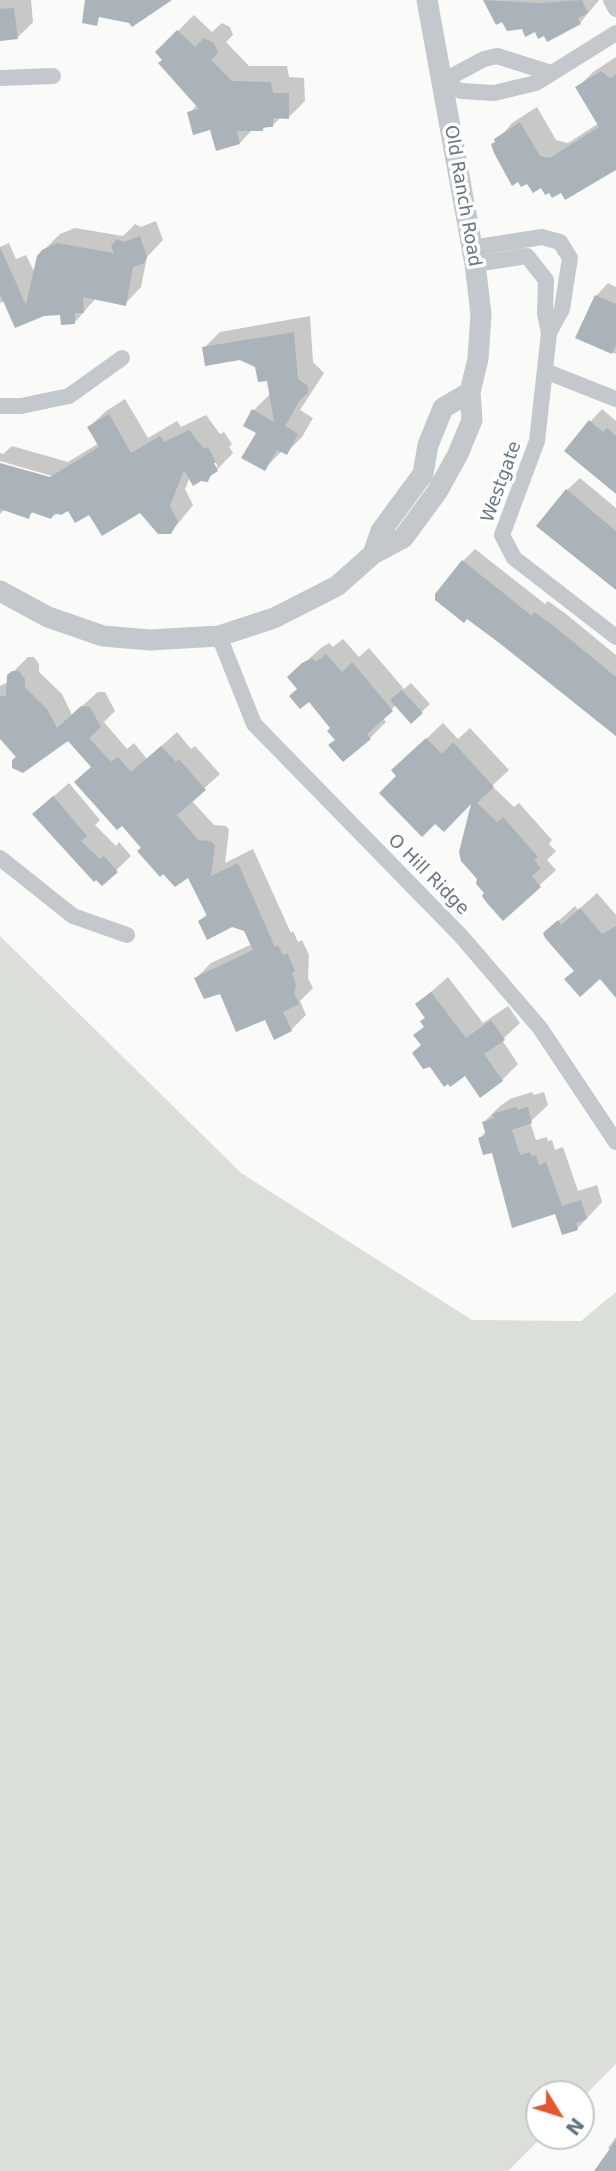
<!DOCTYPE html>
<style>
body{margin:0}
#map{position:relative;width:616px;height:2171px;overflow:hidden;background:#fafaf8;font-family:"DejaVu Sans",sans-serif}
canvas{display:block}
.north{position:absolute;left:525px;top:2080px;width:70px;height:70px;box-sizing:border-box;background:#fff;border:2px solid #c1c8cd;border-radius:50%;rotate:128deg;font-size:19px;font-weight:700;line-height:28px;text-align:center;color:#657683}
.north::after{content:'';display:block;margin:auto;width:24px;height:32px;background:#e4572e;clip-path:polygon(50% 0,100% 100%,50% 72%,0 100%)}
</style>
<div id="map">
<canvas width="616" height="2171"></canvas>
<div class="north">N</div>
</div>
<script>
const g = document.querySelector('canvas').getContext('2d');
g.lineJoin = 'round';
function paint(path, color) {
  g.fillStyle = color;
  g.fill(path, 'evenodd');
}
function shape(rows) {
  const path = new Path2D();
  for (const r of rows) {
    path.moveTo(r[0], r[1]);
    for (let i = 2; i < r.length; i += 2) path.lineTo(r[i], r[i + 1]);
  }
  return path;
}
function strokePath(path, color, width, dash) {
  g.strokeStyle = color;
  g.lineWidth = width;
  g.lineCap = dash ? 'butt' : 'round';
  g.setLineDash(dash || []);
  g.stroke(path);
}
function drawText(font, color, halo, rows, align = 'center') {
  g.font = font + ' "DejaVu Sans",sans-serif';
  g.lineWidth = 7;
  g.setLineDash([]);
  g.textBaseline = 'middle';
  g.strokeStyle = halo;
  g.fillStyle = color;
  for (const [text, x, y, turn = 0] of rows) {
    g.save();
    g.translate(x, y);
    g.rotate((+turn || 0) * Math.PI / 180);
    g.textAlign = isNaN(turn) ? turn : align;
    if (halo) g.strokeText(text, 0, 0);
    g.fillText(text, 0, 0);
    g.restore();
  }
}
const green = shape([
 [0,936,241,1173,472,1320,581,1321,616,1292,616,2064,581,2099,581,2094,539,2094,539,2136,543,2136,508,2171,0,2171]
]);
const shadow = shape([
 [0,0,31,0,33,22,17,38,0,40],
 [483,0,599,0,580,23,545,33,503,20,496,23],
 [194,15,212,32,222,23,230,27,233,35,226,42,249,66,287,66,289,77,304,78,305,101,289,117,281,117,272,126,262,129,253,129,240,143,189,113,198,104,157,52],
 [616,57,616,169,562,191,497,141,512,123,537,107,556,140,568,143,599,123,577,88,593,72],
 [156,221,163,240,147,257,141,287,125,304,96,298,75,322,62,313,5,301,0,303,0,247,9,243,16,259,26,255,35,273,43,251,60,234,75,228,123,236,135,224,141,227],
 [608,283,616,287,616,354,578,337,596,296],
 [310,316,313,362,324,373,300,410,313,418,302,437,286,453,282,451,264,469,254,410,271,393,268,379,257,366,204,348,220,332],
 [125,399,148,438,177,421,181,427,206,415,220,434,224,432,232,444,229,447,233,453,207,480,190,477,185,489,193,505,171,532,141,511,68,509,51,517,34,511,28,517,5,509,0,514,0,465,58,481,59,478,0,461,0,453,3,454,12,446,68,462,99,443,89,427,106,411],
 [211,455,218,467,214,467],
 [602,409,616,421,616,491,590,422],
 [580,478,616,508,616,588,567,490],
 [475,549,545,604,548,601,566,614,616,655,616,736,467,617,463,561],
 [343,639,359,657,369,648,404,689,411,683,430,704,411,722,396,705,383,718,386,722,370,738,337,739,333,728,289,677,321,648,329,643,333,647],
 [28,657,34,657,39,664,39,672,62,694,72,715,98,692,105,692,115,711,104,722,127,749,134,743,147,759,177,732,191,749,195,746,220,774,191,800,214,825,226,826,229,830,225,863,253,849,291,933,293,931,298,942,302,940,309,955,308,978,313,988,300,1001,306,1015,291,1030,196,978,211,963,252,944,245,929,200,921,208,913,189,875,143,848,122,823,92,766,68,739,18,757,0,736,0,686,8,682,9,676],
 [443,723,458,739,470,728,509,770,492,786,514,807,519,803,552,840,549,844,556,851,547,860,556,870,503,919,474,799,399,776,409,755],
 [69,783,100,820,95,825,116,846,119,842,131,856,102,884,49,800],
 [597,893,616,915,616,987,600,977,575,971,545,933,575,906,578,910],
 [448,977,483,1023,508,1006,520,1023,502,1040,518,1064,502,1080,465,1074,423,1045,416,1035,425,1026,426,1017,417,1004],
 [532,1092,534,1095,544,1092,548,1105,530,1122,536,1140,547,1137,548,1141,552,1140,555,1150,563,1147,578,1191,597,1185,602,1202,577,1229,480,1138,486,1131,484,1122,500,1106,510,1099],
 [616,2137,616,2171,597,2171,611,2150,608,2148]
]);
const building = shape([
 [85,0,172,0,132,27,129,23,99,17,97,26,82,23],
 [483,0,540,3,582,0,588,13,578,18,581,24,547,42,544,36,538,39,535,32,525,37,522,29,507,31,502,22,496,25],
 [14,8,18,39,0,41,0,9],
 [177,30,195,47,204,38,214,43,218,52,211,60,232,81,271,82,273,93,289,93,289,119,273,118,273,127,263,127,263,131,237,131,240,144,216,151,210,130,193,135,187,112,199,109,158,63,162,60,155,52],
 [601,71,610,78,616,74,616,170,565,200,561,193,552,198,549,193,545,195,541,188,533,193,527,184,521,187,518,182,512,186,494,153,491,144,495,142,494,139,520,122,540,156,550,158,570,145,599,127,575,87],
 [140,236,147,257,144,263,133,267,126,306,83,297,84,313,75,313,75,324,61,325,60,315,44,316,15,328,0,294,0,247,26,305,37,256,42,250,57,243,114,253,111,246,117,239,124,242],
 [595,295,616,304,616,345,612,354,575,338],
 [294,332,298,379,308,386,308,393,300,400,285,426,298,434,287,455,277,450,265,471,241,458,256,433,243,426,252,409,274,422,267,381,258,382,255,367,240,360,205,366,202,347],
 [109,414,131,453,160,436,164,442,189,430,204,449,208,447,216,462,214,463,218,471,210,476,208,482,201,481,193,486,184,470,170,506,178,522,171,534,158,534,140,513,102,536,89,515,75,523,68,511,61,515,54,513,51,519,31,512,29,519,0,509,0,463,50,477,99,447,87,427],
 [589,420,603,432,607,428,616,436,616,494,564,451],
 [566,489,616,531,616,590,536,526],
 [462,560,532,616,534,612,554,626,616,677,616,736,502,645,467,619,464,623,435,600,435,594],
 [326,654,342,672,352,662,393,711,367,734,371,739,343,762,328,745,335,740,327,731,330,728,309,702,300,709,289,696,297,689,287,677,302,663,312,658,316,662],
 [12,671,19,671,25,679,25,687,47,709,57,728,81,706,90,707,101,727,89,738,111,762,118,757,131,772,161,746,176,762,179,759,206,790,177,815,198,840,211,841,215,845,211,876,238,863,275,947,278,945,283,955,287,953,295,971,292,973,296,985,294,993,299,1004,283,1012,292,1031,274,1040,265,1020,236,1032,220,994,204,999,194,978,253,950,244,931,232,927,207,940,198,921,207,916,188,878,175,887,163,874,160,877,137,851,141,848,122,826,117,830,74,782,91,767,68,741,23,773,12,768,12,760,16,757,0,739,0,696,6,696,7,675],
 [402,690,423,713,411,724,390,700],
 [426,738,442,754,453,742,463,753,494,787,477,803,497,822,503,817,538,857,534,860,541,868,532,876,541,887,503,921,486,902,482,896,484,893,476,884,477,879,461,861,459,852,471,804,444,832,435,824,422,837,379,793,396,776,391,770],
 [53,796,87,836,81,841,100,859,104,856,118,872,102,886,96,880,94,882,32,814],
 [580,908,602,934,616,926,616,998,600,979,580,997,564,979,574,971,545,938,543,933,558,920,561,925],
 [431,992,466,1038,491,1020,505,1040,484,1054,503,1081,480,1098,465,1076,450,1087,448,1084,444,1087,430,1067,423,1069,412,1053,421,1045,413,1035,424,1027,420,1021,425,1018,415,1004],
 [516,1107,518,1110,528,1107,532,1123,512,1130,520,1155,530,1152,532,1156,536,1155,539,1165,546,1162,562,1206,581,1200,587,1219,576,1223,578,1230,562,1235,555,1214,512,1228,492,1153,483,1155,478,1138,486,1135,482,1122,494,1118,492,1114],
 [616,2140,616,2171,594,2171]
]);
const minor = shape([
 [611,0,616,9],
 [0,78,53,76],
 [441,82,461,91,494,93,536,83,616,33],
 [441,82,484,59,497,56,551,73],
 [472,248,542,237,560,242,570,258,562,309,549,333],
 [475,264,527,256,546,280,545,314,549,333,537,441,502,535,514,558,616,637],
 [545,371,616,399],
 [0,406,21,406,69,396,122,358],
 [219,636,254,724,461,936,540,1028,616,1142],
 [0,858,73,916,127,935]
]);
const tertiary = shape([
 [373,554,381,531,423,474,428,445,443,408,470,392],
 [0,591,48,617,103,636,150,640,219,636,274,618,337,586,373,554,403,538,437,492,458,454,472,420,470,392,478,359,481,314,475,264,427,0]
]);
const streetNames = [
 ["Old Ranch Road",462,196,80],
 ["Westgate",502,482,-70],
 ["O Hill Ridge",428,875,45]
];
paint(green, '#dadfd7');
paint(shadow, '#0003');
paint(building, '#aab3b9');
strokePath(minor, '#c3c8cc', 16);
strokePath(tertiary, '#c3c8cc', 21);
drawText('18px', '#657683', '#fff', streetNames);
</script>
